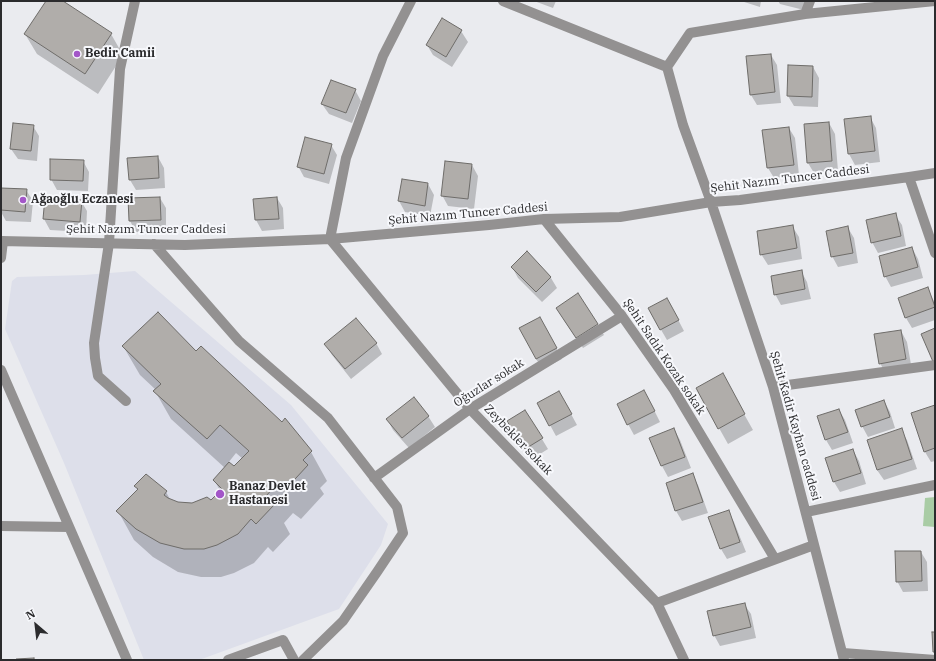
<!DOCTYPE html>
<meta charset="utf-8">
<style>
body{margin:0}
#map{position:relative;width:936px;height:661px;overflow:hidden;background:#eaebef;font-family:"IBM Plex Serif",serif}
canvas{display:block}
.frame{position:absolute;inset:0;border:2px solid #2b2b2d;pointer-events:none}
.north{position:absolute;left:16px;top:605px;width:40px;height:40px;-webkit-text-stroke:3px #f7f8fc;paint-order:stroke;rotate:332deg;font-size:11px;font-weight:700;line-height:16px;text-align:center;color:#2b2b2d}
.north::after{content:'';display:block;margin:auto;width:14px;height:18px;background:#2b2b2d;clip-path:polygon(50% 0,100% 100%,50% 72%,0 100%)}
</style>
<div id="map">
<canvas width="936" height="661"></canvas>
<div class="frame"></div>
<div class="north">N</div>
</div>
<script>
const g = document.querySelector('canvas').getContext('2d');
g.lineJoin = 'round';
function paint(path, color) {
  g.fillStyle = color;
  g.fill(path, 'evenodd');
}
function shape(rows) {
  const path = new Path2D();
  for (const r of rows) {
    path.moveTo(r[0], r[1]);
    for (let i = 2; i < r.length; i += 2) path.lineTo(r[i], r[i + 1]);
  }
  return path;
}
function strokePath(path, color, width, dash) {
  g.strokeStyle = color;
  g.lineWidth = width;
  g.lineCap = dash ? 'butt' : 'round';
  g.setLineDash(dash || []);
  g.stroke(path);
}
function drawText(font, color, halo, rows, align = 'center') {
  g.font = font + ' "IBM Plex Serif",serif';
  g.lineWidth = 4;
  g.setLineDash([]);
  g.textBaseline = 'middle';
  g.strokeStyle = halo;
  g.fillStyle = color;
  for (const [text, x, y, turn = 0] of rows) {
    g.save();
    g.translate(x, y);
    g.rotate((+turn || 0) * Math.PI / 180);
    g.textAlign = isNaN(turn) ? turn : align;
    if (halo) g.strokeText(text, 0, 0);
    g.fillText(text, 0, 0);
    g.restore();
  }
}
const built = shape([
 [135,271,291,405,388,524,381,545,339,609,199,660,144,660,64,463,5,329,12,281,17,277,84,275]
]);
const green = shape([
 [935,497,935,527,923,526,925,498]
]);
const shadow = shape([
 [47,1,61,1,111,34,123,55,98,94,37,54,25,34],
 [534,1,556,1,553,8],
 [741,1,761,1,760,7],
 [778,1,806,1,804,10,780,4],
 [442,20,461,31,468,42,452,67,433,55,427,45],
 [771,55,777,65,781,103,757,105,751,95],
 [813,67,819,78,818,107,794,106,788,96],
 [355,90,361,101,352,123,329,114,322,104],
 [870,117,876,128,880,162,855,165,849,154],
 [829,123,835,134,838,171,814,173,808,163],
 [33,126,39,136,37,161,18,159,11,149],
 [789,128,795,138,799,175,774,178,768,168],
 [331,145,337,155,329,184,304,177,298,166],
 [158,157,164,168,165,188,136,190,130,180],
 [83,161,89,172,88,191,57,190,51,179],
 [472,165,478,176,474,209,448,206,442,195],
 [428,184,434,195,430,216,405,212,399,201],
 [26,190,33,201,31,222,6,221,1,212,1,193],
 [160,198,166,208,166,231,136,232,130,221],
 [277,198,283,208,284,229,262,231,256,220,254,199],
 [81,201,87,211,86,232,50,230,44,219],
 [895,215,902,225,906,246,878,253,872,242],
 [792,226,799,237,802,259,768,265,761,254],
 [848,228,854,238,858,263,838,267,832,256],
 [912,248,918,259,923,278,891,287,885,276],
 [527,253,551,278,557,288,542,302,518,278,512,267],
 [801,271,807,282,811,299,781,305,775,294],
 [927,288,935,303,935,320,912,328,906,318,899,299],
 [578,294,604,335,583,348,563,319],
 [649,309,673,310,684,331,667,340],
 [546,329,562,359,543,369,536,359],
 [901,331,907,342,912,370,886,374,880,363],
 [376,343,382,354,351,379,332,355,326,344],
 [123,346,196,352,282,424,285,420,311,452,327,481,320,488,324,494,301,519,293,513,284,523,290,534,273,552,268,547,254,563,234,573,221,577,201,577,178,572,153,557,134,540,118,511,138,491,136,487,166,492,171,501,178,503,192,504,211,501,221,492,214,480,225,468,171,419,155,391,156,390,140,375],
 [236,453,243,459,234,467,228,463],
 [722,375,753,430,728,444,719,428],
 [414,398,428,416,435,427,409,448,393,430,387,419],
 [884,401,890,412,895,428,868,437,862,426],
 [650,402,660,422,634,435,628,424],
 [538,403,565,403,577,425,556,436],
 [935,406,935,461,931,462,925,452,912,414],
 [839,410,845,420,853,443,832,450,826,440],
 [525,411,548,449,532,459,515,432],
 [674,429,680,440,691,468,668,477,662,466,651,438],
 [901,430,907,440,917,469,884,480,877,470],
 [853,450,859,461,866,484,840,492,834,482],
 [692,475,698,485,708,513,682,521,676,511,667,483],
 [728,511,734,522,746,552,727,559,721,549],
 [921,552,927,562,928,591,903,592,897,581],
 [744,604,751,614,756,638,720,646,714,635]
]);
const building = shape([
 [46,1,63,1,112,33,85,74,24,34,46,1],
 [442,18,462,30,446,57,426,45,442,18],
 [771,54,775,92,750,95,746,56,771,54],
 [788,65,813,66,812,97,787,96,788,65],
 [331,80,356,89,346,113,321,104,331,80],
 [871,116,875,151,848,154,844,119,871,116],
 [829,122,832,161,807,163,804,124,829,122],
 [13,123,34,125,31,151,10,149,13,123],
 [789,127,794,165,767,168,762,130,789,127],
 [305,137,332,144,324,174,297,167,305,137],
 [158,156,159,178,129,180,127,158,158,156],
 [50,159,84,160,83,181,50,180,50,159],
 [445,161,472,164,468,199,441,196,445,161],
 [402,179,428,183,425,206,398,201,402,179],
 [1,188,27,189,25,212,1,210,1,188],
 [45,197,82,200,80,222,43,219,45,197],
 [160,197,161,220,129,221,128,198,160,197],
 [277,197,279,219,255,220,253,199,277,197],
 [896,213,901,236,871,243,866,220,896,213],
 [793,225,797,248,760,255,757,231,793,225],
 [848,226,853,253,831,257,826,231,848,226],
 [912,247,918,267,884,277,879,256,912,247],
 [527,251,551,277,536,292,511,267,527,251],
 [802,270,805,289,774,295,771,276,802,270],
 [928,287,935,307,905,318,898,298,928,287],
 [578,293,598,324,576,338,556,308,578,293],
 [667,298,679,320,660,330,648,308,667,298],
 [158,312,196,351,201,346,282,422,285,418,312,451,303,460,308,465,284,491,276,485,266,496,274,505,256,524,251,519,238,534,217,545,204,549,184,549,160,543,136,529,116,511,138,489,134,486,146,474,167,491,164,495,168,498,178,502,192,503,207,497,211,500,222,489,213,480,229,462,234,466,249,451,220,425,207,439,153,391,161,384,122,346,158,312],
 [540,317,557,348,536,359,519,328,540,317],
 [356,318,377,343,345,369,324,344,356,318],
 [935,328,935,363,934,364,921,334,935,328],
 [901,330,906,359,879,364,874,334,901,330],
 [723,373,745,414,718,429,696,388,723,373],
 [644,390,655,411,627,425,617,404,644,390],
 [559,391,572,414,549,426,537,403,559,391],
 [414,397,429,416,402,438,386,419,414,397],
 [884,400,890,417,861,427,855,410,884,400],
 [935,405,935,448,924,452,911,413,935,405],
 [839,409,848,432,825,440,817,416,839,409],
 [525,410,543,438,525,449,507,421,525,410],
 [674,428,685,457,661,466,649,438,674,428],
 [902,428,912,459,877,470,867,440,902,428],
 [853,449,861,473,833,482,825,458,853,449],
 [693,473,703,502,675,511,666,483,693,473],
 [729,510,740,542,720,549,708,517,729,510],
 [895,551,921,551,922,581,896,582,895,551],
 [745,603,751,627,713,636,707,611,745,603],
 [932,632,935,632,935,652,933,652,932,632],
 [34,658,34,660,16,660,16,659,34,658]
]);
const minor = shape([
 [411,1,383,56,346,158,330,239,470,409,657,603,684,660],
 [503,1,667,67],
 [805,14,810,1],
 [909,177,935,253],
 [544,219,622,316,674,390,775,559],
 [1,241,185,245,330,239,489,225,544,219,620,217,711,202,740,200,909,177,935,173],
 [154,244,239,341,328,418,397,507,403,533,377,572,343,621,303,660],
 [1,258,3,241],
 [1,370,127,660],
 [773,387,935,365],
 [126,401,98,376,95,358,94,343,109,243,120,69,135,1],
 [374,478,470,409,622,316],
 [806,512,935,485],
 [1,526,69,527],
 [657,603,814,545],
 [843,653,935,660],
 [228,660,283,640,294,660],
 [844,660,773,387,711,202,683,125,667,67,690,33,805,14,935,1]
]);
const markers = [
 [77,54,4,"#a356c8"],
 [23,200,4,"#a356c8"],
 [220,494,5,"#a356c8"]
];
const poiNames = [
 ["Bedir Camii",85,54],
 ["Ağaoğlu Eczanesi",31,200],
 ["Banaz Devlet",229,487],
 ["Hastanesi",229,501]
];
const streetNames = [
 ["Şehit Nazım Tuncer Caddesi",790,179,-7],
 ["Şehit Nazım Tuncer Caddesi",468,214,-5],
 ["Şehit Nazım Tuncer Caddesi",146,230],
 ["Şehit Sadık Kozak sokak",664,357,56],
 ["Oğuzlar sokak",489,383,-32],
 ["Şehit Kadir Kayhan caddesi",795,426,74],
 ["Zeybekler sokak",518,440,46]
];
paint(built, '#dddfea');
paint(green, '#a9cca5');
paint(shadow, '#0003');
paint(building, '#b0adaa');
strokePath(building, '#6e6c69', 1);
strokePath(minor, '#939191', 10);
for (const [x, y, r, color] of markers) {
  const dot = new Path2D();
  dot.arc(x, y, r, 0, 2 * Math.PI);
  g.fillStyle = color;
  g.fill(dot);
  strokePath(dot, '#f7f8fc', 1.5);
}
drawText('bold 12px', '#2b2b2d', '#f7f8fc', poiNames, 'left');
drawText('12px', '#2b2b2d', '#f7f8fc', streetNames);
</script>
